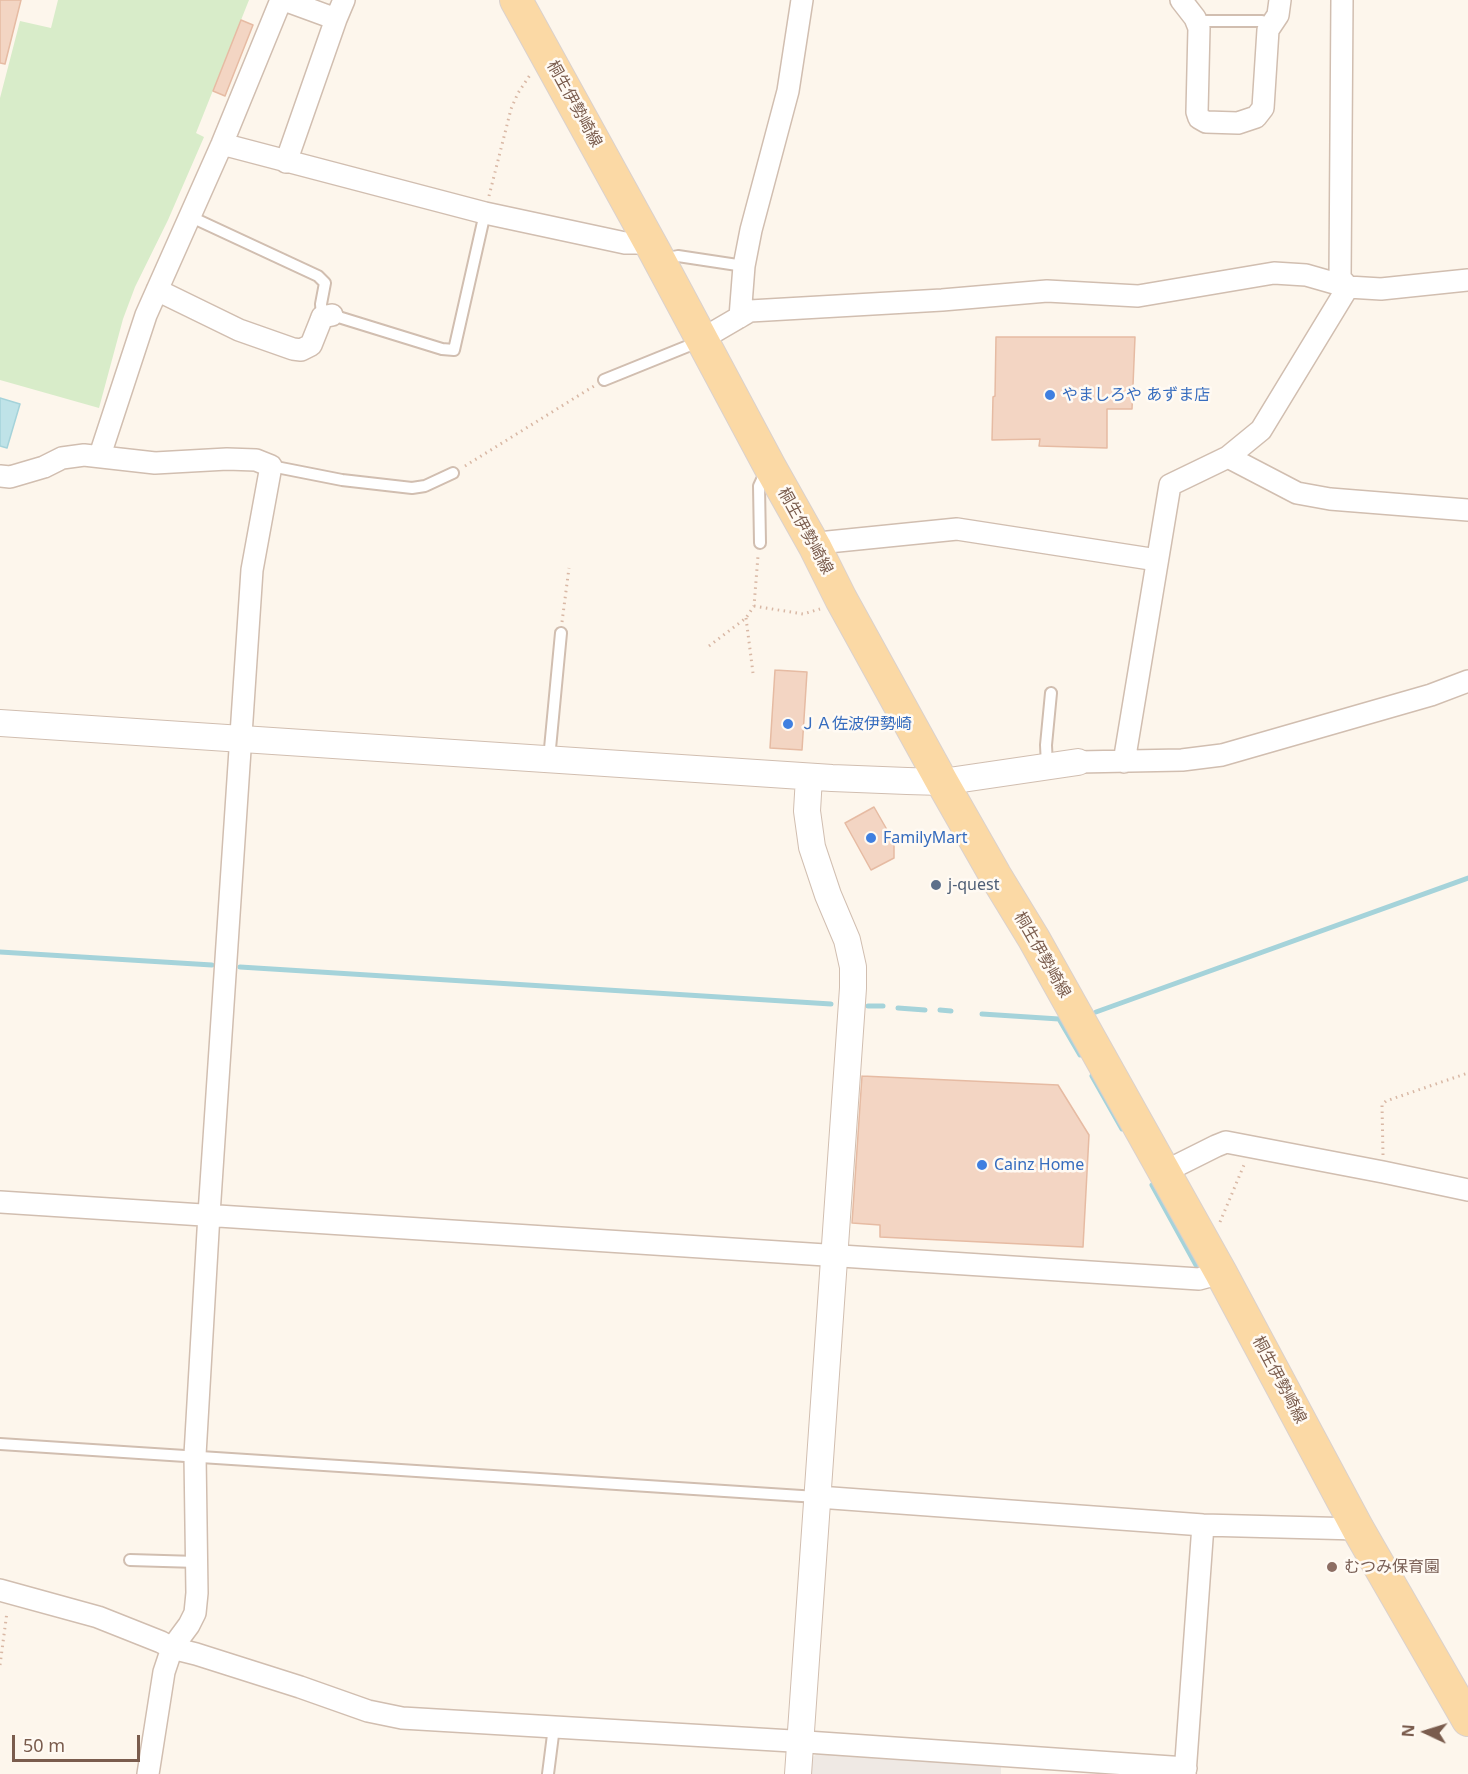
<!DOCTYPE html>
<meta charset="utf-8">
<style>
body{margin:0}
#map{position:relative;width:1468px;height:1774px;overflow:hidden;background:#fdf6ec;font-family:"Noto Sans",sans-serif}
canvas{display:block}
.north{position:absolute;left:1396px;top:1702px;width:60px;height:60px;-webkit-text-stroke:4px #fffaf3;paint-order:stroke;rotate:274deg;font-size:16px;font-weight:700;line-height:24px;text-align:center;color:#7a5c4d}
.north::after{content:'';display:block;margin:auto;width:21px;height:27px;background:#7a5c4d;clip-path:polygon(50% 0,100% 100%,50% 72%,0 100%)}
.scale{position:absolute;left:12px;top:1735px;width:128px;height:27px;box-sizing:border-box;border:3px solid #7a5c4d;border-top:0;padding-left:8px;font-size:18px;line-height:21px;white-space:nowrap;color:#7a5c4d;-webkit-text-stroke:4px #fffaf3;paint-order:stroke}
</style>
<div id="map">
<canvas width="1468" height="1774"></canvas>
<div class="north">N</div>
<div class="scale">50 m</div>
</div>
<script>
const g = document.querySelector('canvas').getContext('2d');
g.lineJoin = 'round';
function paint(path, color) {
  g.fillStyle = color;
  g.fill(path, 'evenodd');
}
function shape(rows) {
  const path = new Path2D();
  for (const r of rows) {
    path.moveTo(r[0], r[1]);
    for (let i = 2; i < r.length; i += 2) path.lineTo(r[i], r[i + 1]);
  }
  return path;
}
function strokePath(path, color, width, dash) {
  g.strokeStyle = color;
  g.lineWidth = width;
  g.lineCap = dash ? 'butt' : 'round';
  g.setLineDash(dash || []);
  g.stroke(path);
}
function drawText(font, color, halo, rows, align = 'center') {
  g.font = font + ' "Noto Sans","Noto Sans JP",sans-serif';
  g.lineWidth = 5;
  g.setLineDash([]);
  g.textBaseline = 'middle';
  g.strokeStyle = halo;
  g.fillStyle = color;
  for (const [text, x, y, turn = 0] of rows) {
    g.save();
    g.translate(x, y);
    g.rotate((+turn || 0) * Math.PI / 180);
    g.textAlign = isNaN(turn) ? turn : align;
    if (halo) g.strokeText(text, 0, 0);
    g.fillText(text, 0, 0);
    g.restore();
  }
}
const industrial = shape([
 [818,1753,1001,1763,1001,1774,809,1774,811,1758]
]);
const green = shape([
 [58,0,249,0,196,133,204,137,168,220,135,287,123,319,99,408,0,380,0,98,20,21,51,28]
]);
const water = shape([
 [0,398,20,404,7,448,0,446,0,398]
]);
const stream = shape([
 [0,952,212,965],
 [240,967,831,1004],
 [868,1006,883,1006],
 [898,1008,925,1010],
 [940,1010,951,1011],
 [1096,1012,1468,878],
 [982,1014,1059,1019,1080,1055],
 [1092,1076,1122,1129],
 [1152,1185,1196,1265]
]);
const building = shape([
 [0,0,21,0,5,64,0,63,0,0],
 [241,20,253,25,225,96,213,91,241,20],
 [996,337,1135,337,1132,409,1107,409,1107,448,1039,446,1040,439,992,440,993,397,995,396,996,337],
 [775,670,807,672,802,750,770,748,775,670],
 [874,807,894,842,894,858,871,870,845,823,874,807],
 [862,1076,1058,1085,1089,1135,1083,1247,880,1237,880,1225,852,1223,862,1076]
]);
const path = shape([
 [489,196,511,109,518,93,530,75],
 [465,466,594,386],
 [754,606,803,614,820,609],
 [746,618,753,673],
 [562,622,569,568],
 [709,646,746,618,754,606,758,556],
 [1383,1155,1382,1105,1386,1101,1468,1073],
 [1220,1222,1244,1165],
 [0,1665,7,1612]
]);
const service = shape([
 [1198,23,1204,21,1262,21,1270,26],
 [189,216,318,276,325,283,321,304,322,317],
 [663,259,678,256,744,266],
 [332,315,442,349,454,350,485,213],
 [604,380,698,342],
 [271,466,342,480,412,488,425,486,453,473],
 [760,543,759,486,766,471],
 [549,759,561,633],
 [1047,766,1046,745,1051,693],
 [0,1444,817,1497],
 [130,1560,197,1562],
 [548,1774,554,1727]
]);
const minor = shape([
 [284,0,336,19,344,0],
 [1181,0,1195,18,1199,28,1197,112,1199,118,1206,122,1238,123,1256,117,1263,108,1268,30,1278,15,1280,0],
 [222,144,485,213,625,243,637,243,648,238],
 [286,162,336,19],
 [157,290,239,330,293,349,301,350,311,345,321,320,322,317,332,315],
 [740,317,744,266,751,230,788,91,802,0],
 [702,339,750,311,942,300,1047,291,1138,296,1274,273,1306,275,1348,287,1381,289,1468,280],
 [100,455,146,315,222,144,281,0],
 [1228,457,1297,493,1330,499,1468,510],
 [0,476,10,477,44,467,62,458,84,455,155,463,227,459,256,460,271,466,252,570,209,1214,195,1455,197,1593,195,1613,189,1625,172,1648,164,1672,148,1774],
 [815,547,828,542,957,529,1157,560],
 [1078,762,1182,760,1222,755,1431,695,1468,681],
 [1124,762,1170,485,1228,457,1261,430,1348,287,1340,278,1342,0],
 [1164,1172,1216,1146,1226,1142,1383,1172,1468,1190],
 [0,1202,1199,1279,1221,1273],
 [818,1497,1203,1525,1358,1529],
 [0,1590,98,1617,161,1642,172,1648,196,1654,300,1687,368,1711,402,1718,792,1741,1186,1768],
 [1185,1774,1203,1525]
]);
const tertiary = shape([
 [0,723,832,778,907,781,942,782,1078,762],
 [798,1774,853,988,853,967,847,940,828,895,812,847,807,811,809,777]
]);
const primary = shape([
 [516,0,655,252,770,467,815,547,841,599,942,782,995,875,1034,939,1221,1273,1358,1529,1468,1720]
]);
const markers = [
 [1050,395,6,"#3f7fe0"],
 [788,724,6,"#3f7fe0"],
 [871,838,6,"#3f7fe0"],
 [936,885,6,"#5c6f8a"],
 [982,1165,6,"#3f7fe0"],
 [1332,1567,6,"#8d6e63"]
];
const streetNames = [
 ["桐生伊勢崎線",574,104,61],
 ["桐生伊勢崎線",805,531,61],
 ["桐生伊勢崎線",1042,955,60],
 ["桐生伊勢崎線",1279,1380,62]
];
const shopNames = [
 ["やましろや あずま店",1062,395],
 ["ＪＡ佐波伊勢崎",800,724],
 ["FamilyMart",883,838],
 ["Cainz Home",994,1165]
];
const serviceNames = [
 ["j-quest",948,885]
];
const educationNames = [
 ["むつみ保育園",1344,1567]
];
paint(industrial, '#efe9e4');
paint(green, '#d8ecc9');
paint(water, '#bfe3e8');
strokePath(water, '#a5d3da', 1.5);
strokePath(stream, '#a5d3da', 5);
paint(building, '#f3d5c3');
strokePath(building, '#e6bba3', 1.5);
strokePath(service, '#d1beb0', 14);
strokePath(minor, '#d1beb0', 24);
strokePath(tertiary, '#d1beb0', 28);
strokePath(primary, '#dad1cd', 34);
strokePath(path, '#d9b8a5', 3, [1.5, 4.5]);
strokePath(service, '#fff', 10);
strokePath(minor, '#fff', 21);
strokePath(tertiary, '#fff', 26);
strokePath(primary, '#fbd9a5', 32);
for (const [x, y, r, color] of markers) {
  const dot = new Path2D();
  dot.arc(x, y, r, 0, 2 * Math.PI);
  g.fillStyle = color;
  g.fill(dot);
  strokePath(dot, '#fffaf3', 2);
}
drawText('16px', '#7a5c4d', '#fffaf3', streetNames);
drawText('16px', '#366cbe', '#fffaf3', shopNames, 'left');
drawText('16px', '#4e5e75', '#fffaf3', serviceNames, 'left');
drawText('16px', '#785e54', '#fffaf3', educationNames, 'left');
</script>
